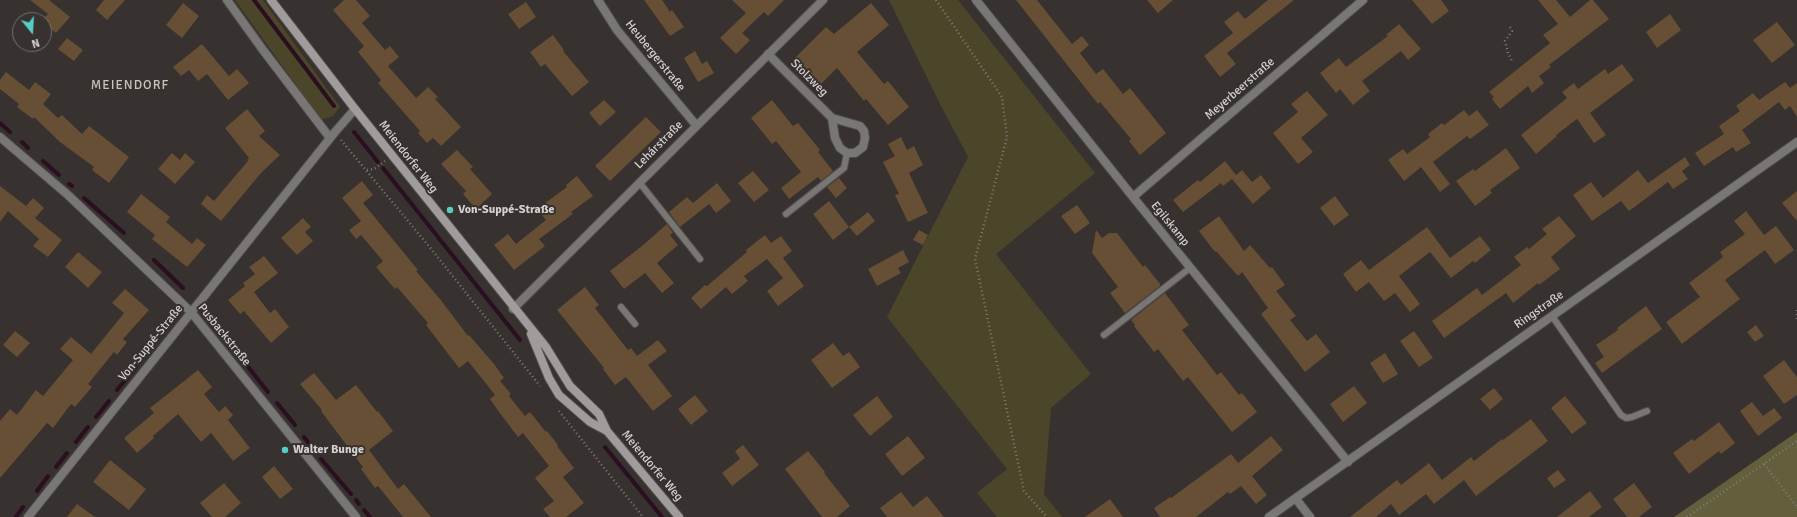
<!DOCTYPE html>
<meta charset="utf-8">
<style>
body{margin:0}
#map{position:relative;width:1797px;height:517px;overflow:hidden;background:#37312f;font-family:Signika,sans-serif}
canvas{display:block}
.north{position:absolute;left:12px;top:12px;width:40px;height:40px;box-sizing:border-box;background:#37312f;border:1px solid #76716f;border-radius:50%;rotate:162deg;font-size:11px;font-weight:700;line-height:16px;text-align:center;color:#d5d1d0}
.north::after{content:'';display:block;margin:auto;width:14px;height:18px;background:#56cec3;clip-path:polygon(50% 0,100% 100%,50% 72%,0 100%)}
</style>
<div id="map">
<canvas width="1797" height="517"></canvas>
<div class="north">N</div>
</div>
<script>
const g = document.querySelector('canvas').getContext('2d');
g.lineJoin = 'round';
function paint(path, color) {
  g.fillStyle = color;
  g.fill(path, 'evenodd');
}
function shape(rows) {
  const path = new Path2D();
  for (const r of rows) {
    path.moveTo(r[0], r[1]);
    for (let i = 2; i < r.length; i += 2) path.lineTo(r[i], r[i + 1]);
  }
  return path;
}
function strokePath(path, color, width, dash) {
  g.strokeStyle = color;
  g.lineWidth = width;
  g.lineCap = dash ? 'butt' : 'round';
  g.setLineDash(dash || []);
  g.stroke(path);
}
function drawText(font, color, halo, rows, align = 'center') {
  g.font = font + ' Signika,sans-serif';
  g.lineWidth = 4;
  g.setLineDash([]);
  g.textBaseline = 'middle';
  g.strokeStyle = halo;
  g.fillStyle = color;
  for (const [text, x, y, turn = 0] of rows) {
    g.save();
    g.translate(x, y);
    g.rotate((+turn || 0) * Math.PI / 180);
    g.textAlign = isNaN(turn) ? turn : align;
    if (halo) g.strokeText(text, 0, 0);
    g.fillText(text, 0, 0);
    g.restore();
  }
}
const green = shape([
 [235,0,263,0,340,107,333,116,321,120],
 [889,0,958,0,1095,173,996,254,1091,374,1051,408,1044,494,1062,517,997,517,977,493,1007,469,887,317,968,157,939,102]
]);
const forest = shape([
 [1797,432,1797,517,1674,517]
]);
const stream = shape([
 [254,0,334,106],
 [0,123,10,132],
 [354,132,378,162],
 [22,142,28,148],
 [43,161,59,175],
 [383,168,520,340],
 [69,184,72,186],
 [84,198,124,233],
 [154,260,183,288],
 [208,317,217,329],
 [230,344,268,392],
 [117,390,136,367],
 [277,403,295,425],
 [96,417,109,401],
 [304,437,315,451],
 [76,442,88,427],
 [605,447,662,517],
 [321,459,351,494],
 [56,467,67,453],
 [37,491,48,476],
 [356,500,359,504],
 [364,510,370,517],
 [16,517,23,507]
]);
const building = shape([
 [30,0,49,0,70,17,56,33,44,23,44,20,42,20,48,14],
 [104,0,125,0,107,20,96,10],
 [344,0,356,0,370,16,362,23,385,50,390,46,399,57,388,66,416,98,428,87,438,97,435,99,461,127,441,146,433,138,427,143,418,133,420,131,378,83,381,80,358,52,364,46,333,10],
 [644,0,662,0,670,12,672,10,684,27,670,36],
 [732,0,784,0,768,16,764,12,742,33,750,40,736,54,720,38,746,13],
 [1016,0,1037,0,1072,44,1082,36,1089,45,1080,53,1096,74,1103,69,1123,94,1130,88,1166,133,1140,155,1129,141,1131,139,1100,102,1098,104],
 [1147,0,1173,0,1158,13],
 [1268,0,1294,0,1227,53,1236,64,1220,77,1204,56,1233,33,1224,22,1238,11,1245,19],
 [1412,0,1441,0,1449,11,1432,24],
 [1538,0,1556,0,1570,17,1590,0,1593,0,1609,19,1549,65,1551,67,1539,76,1544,83,1532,93,1528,86,1500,109,1492,99,1494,97,1489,92,1550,43,1543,35,1558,24],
 [526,2,536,17,519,29,508,14],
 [183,3,199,16,182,38,166,25],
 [871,3,889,25,857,52,884,84,888,81,909,107,888,125,866,99,864,101,837,68,817,88,808,79,812,75,795,58,826,27,834,34],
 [1670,14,1681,30,1657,48,1646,32],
 [1777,22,1795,45,1772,63,1753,40],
 [1399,24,1421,49,1408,60,1401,51,1362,81,1370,91,1353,105,1340,89,1336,93,1320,73,1339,58,1346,67,1388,36,1386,35],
 [553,35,564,50,563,51,589,82,572,96,545,64,541,67,530,52],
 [67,38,83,50,74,61,58,49],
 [202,44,229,76,237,69,249,83,228,100,207,74,198,81,189,70,181,76,173,67],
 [695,51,702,64,707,61,714,73,698,82,684,58],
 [1622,64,1634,80,1590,113,1606,135,1594,143,1577,119,1556,135,1557,136,1536,154,1521,135,1567,98,1562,92,1574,83,1578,89,1605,69,1608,74],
 [6,72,29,90,35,82,51,94,43,104,58,118,62,115,82,134,89,126,129,157,109,183,92,170,94,167,60,142,34,117,33,119,17,107,19,104,0,89,0,80],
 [1785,82,1790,88,1797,83,1797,117,1790,106,1785,110,1779,102,1742,130,1751,143,1736,152,1733,147,1704,166,1695,153,1724,134,1719,126,1740,111,1736,106,1753,93,1759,100],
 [1307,91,1328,115,1301,138,1313,152,1298,164,1273,133,1298,112,1291,104],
 [604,100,616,112,600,126,589,113],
 [772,100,793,126,798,123,820,150,818,152,833,171,821,181,818,177,789,199,781,188,801,172,776,141,772,144,751,118],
 [247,109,265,131,259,136,280,155,261,173,221,221,201,204,207,195,214,201,248,161,247,160,249,158,225,128],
 [1464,110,1469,116,1477,110,1489,125,1470,139,1467,136,1433,162,1450,184,1440,192,1421,167,1404,181,1388,160,1403,149,1407,154,1430,137,1428,134,1442,123,1444,125],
 [646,117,661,132,610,181,595,166],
 [901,137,907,150,914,146,923,165,909,173,928,213,908,222,895,195,899,194,883,162,895,156,888,144],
 [1506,148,1520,168,1490,190,1492,193,1475,206,1456,181,1473,169,1475,171],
 [457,150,473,167,470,169,492,194,476,209,463,194,466,191,441,164],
 [172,153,180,160,185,153,195,162,175,184,158,169],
 [1685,157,1690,165,1682,171,1688,179,1673,189,1668,182,1629,211,1621,201,1592,221,1573,195,1591,182,1603,198,1638,170,1648,183],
 [1225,161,1236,175,1242,170,1252,182,1261,175,1271,188,1253,204,1232,179,1223,186,1221,183,1183,212,1173,200,1198,180,1200,182],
 [753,171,769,190,754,202,738,183],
 [577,176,593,196,571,212,573,214,539,239,545,246,514,270,494,245,508,234,516,244,546,220,537,209,567,187,566,185],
 [839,178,847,188,836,198,827,187],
 [362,181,373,195,363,203,418,270,416,271,440,299,468,336,469,335,494,364,504,378,500,381,511,394,509,396,525,416,530,412,546,432,547,431,558,445,557,446,574,468,563,477,584,503,566,517,550,517,543,509,554,501,535,478,549,466,523,433,518,437,499,412,490,399,495,395,468,361,459,368,426,325,428,323,397,287,395,289,376,267,383,261,361,235,356,239,349,230,361,221,342,198],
 [717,183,731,201,716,213,709,204,680,227,669,212,687,197,693,203],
 [0,186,26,206,33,198,44,208,35,218,62,240,48,257,33,246,39,239,8,211,0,222],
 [1797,191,1797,221,1782,203],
 [141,194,170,217,166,222,192,244,197,238,206,245,187,267,152,239,155,235,127,212],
 [1335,196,1349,215,1334,226,1320,208],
 [829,201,849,227,833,240,813,214],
 [1077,205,1090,223,1075,234,1061,216],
 [1746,211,1764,235,1776,226,1794,250,1775,264,1765,250,1725,280,1740,299,1682,344,1666,322,1700,297,1689,283,1723,257,1720,252,1745,234,1734,221],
 [868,212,875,221,857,236,849,227],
 [1219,216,1244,251,1250,245,1270,268,1272,267,1285,285,1276,291,1296,316,1290,320,1307,341,1316,334,1330,352,1305,372,1261,314,1268,308,1242,272,1238,276,1216,251,1215,252,1199,231],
 [1559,216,1576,236,1551,257,1560,269,1539,285,1538,283,1513,303,1506,293,1444,338,1432,321,1477,288,1482,295,1521,265,1514,257,1527,247,1529,249,1547,234,1542,229],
 [303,218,311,227,305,232,313,241,297,255,281,238],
 [667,224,673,233,670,235,678,245,657,263,674,283,662,293,645,273,624,289,610,271,642,246],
 [1427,227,1450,258,1480,236,1491,250,1475,263,1473,261,1451,278,1430,252,1399,276,1420,304,1410,312,1395,293,1384,301,1369,282,1356,292,1343,274,1361,260,1369,270],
 [919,230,928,235,923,245,913,240],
 [1096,230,1102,238,1109,233,1117,233,1143,267,1145,265,1160,284,1160,286,1125,313,1110,293,1118,287,1092,253],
 [765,235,771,243,781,236,792,251,783,258,804,286,778,306,767,291,783,278,767,259,744,276,748,281,732,294,726,287,701,309,691,298,705,285,707,286,747,252,746,250],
 [903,250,909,262,898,268,901,273,877,286,868,269],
 [78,252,102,272,88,288,65,267],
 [264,256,278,273,254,292,270,313,275,309,289,327,271,343,244,311,240,314,228,300,245,286,243,283,255,274,249,267],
 [585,287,599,305,595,308,628,350,631,348,637,356,658,340,667,351,648,365,672,396,653,411,626,377,615,385,603,369,604,368,557,310],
 [125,289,149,310,123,339,127,342,117,355,114,352,88,384,92,387,75,407,71,404,53,428,47,423,0,478,0,421,10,409,17,415,36,390,43,396,73,360,60,349,71,337,91,354,124,313,112,303],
 [1165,293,1189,325,1182,330,1217,375,1221,372,1239,395,1242,393,1257,412,1232,432,1188,377,1183,381,1158,349,1154,352,1134,326,1135,325,1131,320],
 [1646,306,1662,329,1602,373,1595,363,1604,357,1596,345,1618,330,1617,328],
 [1756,325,1764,336,1755,342,1747,332],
 [15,331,30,343,17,357,3,345],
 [1414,331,1433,358,1419,367,1400,341],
 [833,343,843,356,849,352,860,367,832,388,811,360],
 [1385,353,1398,374,1383,383,1370,363],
 [1784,360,1797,377,1797,395,1784,404,1763,376],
 [198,370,212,387,204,394,219,412,225,406,233,415,228,420,250,448,233,461,211,433,201,442,178,414,153,436,154,438,137,453,124,438,154,413,150,408],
 [314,373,336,400,356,385,377,412,378,411,393,431,369,450,398,489,404,484,431,517,403,517,378,486,375,488,361,469,363,467,321,411,322,410,300,384],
 [1354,386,1367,403,1343,422,1330,404],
 [1494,388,1503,399,1490,410,1480,399],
 [695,395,708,411,691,425,678,409],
 [877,396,893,417,870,436,853,415],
 [1565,396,1587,423,1572,434,1551,408],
 [1752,402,1763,416,1774,408,1782,418,1758,436,1740,411],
 [1531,419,1548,441,1476,496,1464,480,1434,504,1426,494,1399,515,1391,504,1376,517,1350,517,1397,480,1401,485,1429,463,1442,480,1471,457,1474,461,1502,439,1503,440],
 [1719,422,1735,443,1721,454,1719,451,1689,474,1673,453,1692,439,1694,441],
 [908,436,925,458,902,476,885,454],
 [1271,436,1283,450,1252,476,1267,495,1256,504,1241,486,1230,494,1228,492,1196,517,1160,517,1154,508,1170,497,1171,498,1231,454,1238,463],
 [743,445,759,465,732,486,722,473,740,459,735,451],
 [808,451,825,472,824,473,850,506,837,517,822,517,785,469],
 [110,460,146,489,129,510,93,482],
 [274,466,293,489,280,499,262,477],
 [1558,470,1566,480,1554,488,1547,478],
 [224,483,241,503,225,517,212,517,200,503],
 [1634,483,1652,507,1639,517,1627,517,1613,499],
 [1590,491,1602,507,1589,517,1557,517],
 [901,492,913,507,927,496,944,517,887,517,880,508],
 [1110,499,1123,517,1085,517],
 [77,504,95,517,67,517]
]);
const path = shape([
 [936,0,1002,97,1007,137,975,259,1024,491,1047,517],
 [1510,27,1512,31,1505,41,1508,53,1512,61],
 [341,140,432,250,540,386],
 [367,170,374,169,385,161],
 [1797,310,1797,320],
 [559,411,643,517],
 [1764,464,1797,507],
 [1687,517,1797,441]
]);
const lane = shape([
 [639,182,700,259],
 [786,214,844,168,847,153],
 [621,307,635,324],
 [1552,316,1621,415,1626,418,1632,417,1647,411],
 [1104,335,1190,268]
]);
const street = shape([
 [227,0,263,50,330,138],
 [598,0,617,30,696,125],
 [976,0,1133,197,1348,462],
 [768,54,832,118,835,138,840,148,847,153,855,153,863,147,865,138,864,131,860,126,832,118],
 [0,137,68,195,191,312,356,517],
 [1133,197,1363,0],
 [513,309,823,0],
 [1296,499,1310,517],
 [28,517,335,132,355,109],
 [1269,517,1797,142]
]);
const secondary = shape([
 [271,0,355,109,546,347,570,386,599,414,607,431,679,517],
 [531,334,549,378,559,395,590,422,607,431]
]);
const markers = [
 [450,210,4,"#56cec3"],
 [285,450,4,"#56cec3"]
];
const streetNames = [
 ["Heubergerstraße",655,56,51],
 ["Stolzweg",809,78,45],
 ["Meyerbeerstraße",1240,89,-41],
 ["Lehárstraße",659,145,-45],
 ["Meiendorfer Weg",408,157,52],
 ["Egilskamp",1170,224,51],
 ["Ringstraße",1539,310,-35],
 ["Pusbackstraße",224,335,51],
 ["Von-Suppé-Straße",151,343,-51],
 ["Meiendorfer Weg",652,466,50]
];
const poiNames = [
 ["Von-Suppé-Straße",458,210],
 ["Walter Bunge",293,450]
];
const neighbourhoodNames = [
 ["MEIENDORF",130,86]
];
paint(green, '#4b4629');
paint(forest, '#635e3c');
strokePath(stream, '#290f1f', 4);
paint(building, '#664f34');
strokePath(lane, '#534e4c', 8);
strokePath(street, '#534e4c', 10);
strokePath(secondary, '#534e4c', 10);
strokePath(path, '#7f7a79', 2.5, [1, 3]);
strokePath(lane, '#797676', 6);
strokePath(street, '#797676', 8);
strokePath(secondary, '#a19c9c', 8);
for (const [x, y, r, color] of markers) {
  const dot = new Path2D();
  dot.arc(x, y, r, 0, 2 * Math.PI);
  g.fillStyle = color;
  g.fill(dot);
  strokePath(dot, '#37312f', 1.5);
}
drawText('12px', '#d5d1d0', '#37312f', streetNames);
drawText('bold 12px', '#d5d1d0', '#37312f', poiNames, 'left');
g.letterSpacing = '1px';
drawText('13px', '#c9c2bf', '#37312f', neighbourhoodNames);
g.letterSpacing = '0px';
</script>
